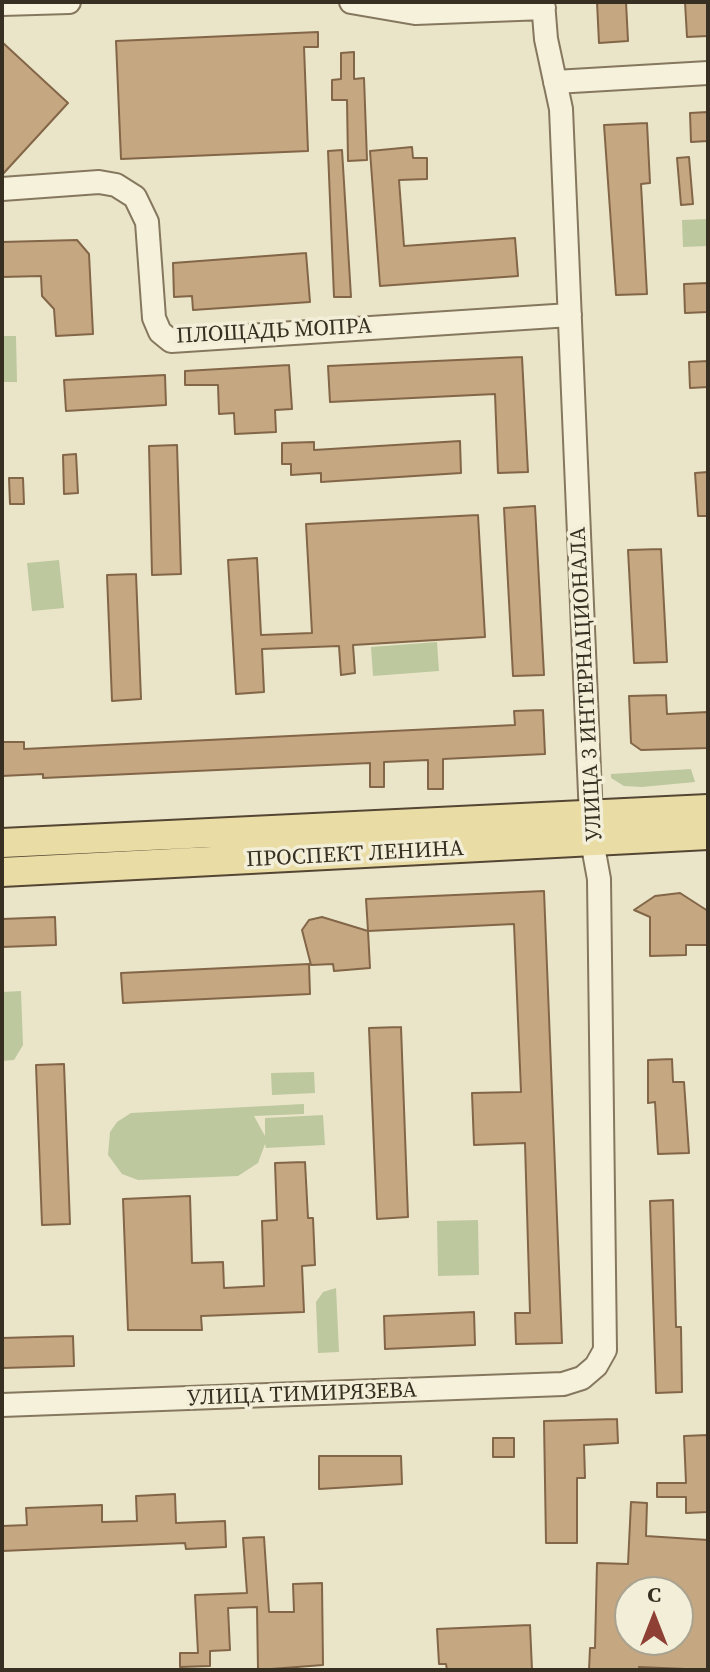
<!DOCTYPE html>
<meta charset="utf-8">
<style>
body{margin:0}
#map{position:relative;width:710px;height:1672px;overflow:hidden;background:#eae5c9;font-family:"Source Serif 4",serif}
canvas{display:block}
.frame{position:absolute;inset:0;border:4px solid #372f21;pointer-events:none}
.north{position:absolute;left:614px;top:1576px;width:80px;height:80px;box-sizing:border-box;background:#f3eed8;border:2px solid #a8a28f;border-radius:50%;rotate:0deg;font-size:22px;font-weight:700;line-height:32px;text-align:center;color:#372f21}
.north::after{content:'';display:block;margin:auto;width:28px;height:36px;background:#8e4035;clip-path:polygon(50% 0,100% 100%,50% 72%,0 100%)}
</style>
<div id="map">
<canvas width="710" height="1672"></canvas>
<div class="frame"></div>
<div class="north">С</div>
</div>
<script>
const g = document.querySelector('canvas').getContext('2d');
g.lineJoin = 'round';
function paint(path, color) {
  g.fillStyle = color;
  g.fill(path, 'evenodd');
}
function shape(rows) {
  const path = new Path2D();
  for (const r of rows) {
    path.moveTo(r[0], r[1]);
    for (let i = 2; i < r.length; i += 2) path.lineTo(r[i], r[i + 1]);
  }
  return path;
}
function strokePath(path, color, width, dash) {
  g.strokeStyle = color;
  g.lineWidth = width;
  g.lineCap = dash ? 'butt' : 'round';
  g.setLineDash(dash || []);
  g.stroke(path);
}
function drawText(font, color, halo, rows, align = 'center') {
  g.font = font + ' "Source Serif 4",serif';
  g.lineWidth = 7;
  g.setLineDash([]);
  g.textBaseline = 'middle';
  g.strokeStyle = halo;
  g.fillStyle = color;
  for (const [text, x, y, turn = 0] of rows) {
    g.save();
    g.translate(x, y);
    g.rotate((+turn || 0) * Math.PI / 180);
    g.textAlign = isNaN(turn) ? turn : align;
    if (halo) g.strokeText(text, 0, 0);
    g.fillText(text, 0, 0);
    g.restore();
  }
}
const green = shape([
 [708,219,708,246,683,247,682,220],
 [2,336,16,336,17,382,2,382],
 [59,560,64,608,32,611,27,563],
 [437,642,439,671,373,676,371,647],
 [691,769,695,782,642,787,624,786,611,778,611,774],
 [21,991,23,1045,14,1060,2,1061,2,992],
 [314,1072,315,1093,272,1095,271,1073],
 [304,1104,304,1114,254,1116,265,1136,265,1118,323,1115,325,1145,266,1148,265,1144,258,1163,238,1176,138,1180,122,1174,108,1155,110,1132,117,1122,131,1113],
 [478,1220,479,1275,438,1276,437,1221],
 [336,1288,339,1352,318,1353,316,1302,323,1292]
]);
const building = shape([
 [597,2,626,2,628,41,599,43,597,2],
 [685,2,708,2,708,36,687,37,685,2],
 [318,32,318,47,304,47,308,151,121,159,116,41,318,32],
 [2,42,68,103,2,175,2,42],
 [354,52,354,79,364,78,367,160,348,161,347,100,332,100,332,80,341,79,341,53,354,52],
 [708,112,708,141,691,142,690,113,708,112],
 [647,123,650,183,641,184,647,294,616,295,604,125,647,123],
 [412,147,413,158,427,158,427,179,399,180,404,246,515,238,518,276,380,286,370,151,412,147],
 [342,150,351,297,334,297,328,151,342,150],
 [689,157,693,204,681,205,677,158,689,157],
 [77,240,89,254,93,334,56,336,54,309,42,296,41,276,2,277,2,242,77,240],
 [306,253,310,302,193,310,192,296,174,297,173,263,306,253],
 [708,283,708,312,685,313,684,284,708,283],
 [522,357,528,472,498,473,495,394,330,402,328,366,522,357],
 [708,361,708,387,690,388,689,362,708,361],
 [289,365,292,409,275,410,276,432,235,434,234,413,219,414,218,385,185,385,185,371,289,365],
 [165,375,166,405,66,411,64,380,165,375],
 [460,441,461,473,321,482,321,473,291,475,291,464,282,464,282,443,314,442,314,450,460,441],
 [177,445,181,574,152,575,149,446,177,445],
 [76,454,78,493,64,494,63,455,76,454],
 [708,472,708,516,698,516,695,473,708,472],
 [9,478,23,478,24,504,10,504,9,478],
 [535,506,544,675,513,676,504,508,535,506],
 [478,515,485,637,353,645,355,673,341,675,339,646,262,649,264,692,236,694,228,560,257,558,261,635,312,633,306,524,478,515],
 [661,549,667,662,634,663,628,550,661,549],
 [136,574,141,699,112,701,107,575,136,574],
 [666,695,667,714,708,712,708,748,641,750,631,743,629,696,666,695],
 [543,710,545,754,443,759,443,789,428,789,428,760,384,762,384,787,370,787,370,763,43,778,43,774,2,776,2,742,24,742,24,749,515,725,514,711,543,710],
 [544,891,562,1343,516,1344,515,1313,530,1313,525,1143,474,1145,472,1093,521,1092,514,924,368,931,366,899,544,891],
 [680,893,708,911,708,945,686,945,686,955,650,956,650,917,634,910,655,896,680,893],
 [55,917,56,945,2,947,2,919,55,917],
 [322,917,368,931,370,968,334,971,333,964,311,965,302,930,309,920,322,917],
 [309,964,310,994,123,1003,121,973,309,964],
 [401,1027,408,1217,377,1219,369,1028,401,1027],
 [672,1059,673,1082,684,1082,689,1153,658,1154,655,1102,648,1103,648,1060,672,1059],
 [64,1064,70,1224,42,1225,36,1065,64,1064],
 [305,1162,308,1218,313,1218,315,1265,302,1266,304,1312,201,1316,202,1330,128,1330,123,1199,190,1196,192,1263,223,1262,224,1288,264,1286,262,1221,277,1220,275,1163,305,1162],
 [673,1200,676,1327,681,1327,682,1392,656,1393,650,1201,673,1200],
 [474,1312,475,1345,385,1349,384,1316,474,1312],
 [73,1336,74,1366,2,1368,2,1338,73,1336],
 [617,1419,618,1443,584,1445,585,1478,577,1478,577,1543,546,1543,544,1421,617,1419],
 [708,1435,708,1512,686,1513,686,1497,657,1497,657,1483,686,1483,684,1436,708,1435],
 [493,1438,514,1438,514,1457,493,1457,493,1438],
 [319,1456,401,1456,402,1484,319,1489,319,1456],
 [175,1494,176,1523,225,1521,226,1547,186,1549,185,1543,2,1551,2,1526,27,1525,26,1508,102,1505,102,1522,137,1521,136,1496,175,1494],
 [631,1502,647,1503,646,1536,708,1540,708,1670,639,1667,639,1670,589,1670,590,1648,595,1648,597,1563,628,1564,631,1502],
 [630,1592,678,1592,678,1641,630,1640,630,1592],
 [264,1537,269,1612,294,1612,293,1584,322,1583,323,1665,258,1670,257,1607,228,1608,230,1650,210,1651,210,1666,180,1667,180,1653,198,1653,195,1595,247,1593,243,1538,264,1537],
 [530,1625,532,1670,447,1670,446,1664,439,1664,437,1629,530,1625]
]);
const minor = shape([
 [351,2,415,13,544,8],
 [2,4,69,2],
 [555,82,708,73],
 [2,189,99,182,116,185,135,197,147,222,154,318,160,332,171,341,570,315],
 [2,1405,563,1384,582,1378,596,1366,605,1350,599,879,592,841,561,109,546,39,543,2]
]);
const major = shape([
 [2,843,708,809],
 [2,872,708,835]
]);
const streetNames = [
 ["ПЛОЩАДЬ МОПРА",274,332,-3],
 ["УЛИЦА 3 ИНТЕРНАЦИОНАЛА",587,684,-93],
 ["ПРОСПЕКТ ЛЕНИНА",355,855,-3],
 ["УЛИЦА ТИМИРЯЗЕВА",302,1395,-2]
];
paint(green, '#bdc89e');
paint(building, '#c5a782');
strokePath(building, '#826647', 2);
strokePath(minor, '#85785f', 26);
strokePath(major, '#544633', 32);
strokePath(minor, '#f6f1db', 22);
strokePath(major, '#e9dda5', 28);
drawText('22px', '#372f21', '#f3eed8', streetNames);
</script>
